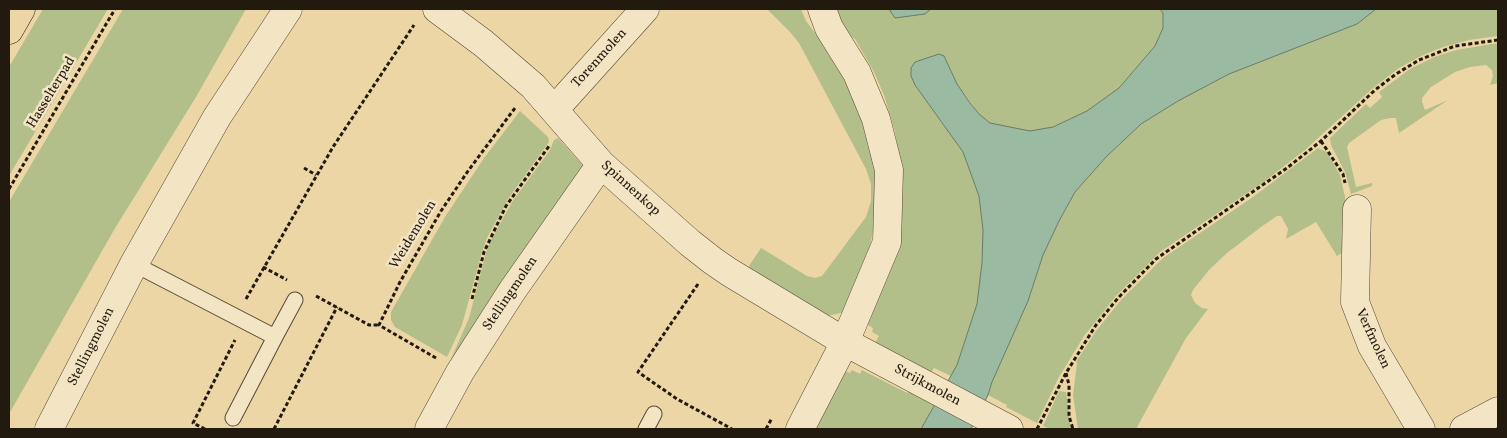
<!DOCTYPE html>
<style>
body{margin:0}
#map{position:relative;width:1507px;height:438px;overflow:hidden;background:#edd6a5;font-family:Vollkorn,serif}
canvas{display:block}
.frame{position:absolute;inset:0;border:10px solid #221a0f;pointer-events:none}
</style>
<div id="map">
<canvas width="1507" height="438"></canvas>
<div class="frame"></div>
</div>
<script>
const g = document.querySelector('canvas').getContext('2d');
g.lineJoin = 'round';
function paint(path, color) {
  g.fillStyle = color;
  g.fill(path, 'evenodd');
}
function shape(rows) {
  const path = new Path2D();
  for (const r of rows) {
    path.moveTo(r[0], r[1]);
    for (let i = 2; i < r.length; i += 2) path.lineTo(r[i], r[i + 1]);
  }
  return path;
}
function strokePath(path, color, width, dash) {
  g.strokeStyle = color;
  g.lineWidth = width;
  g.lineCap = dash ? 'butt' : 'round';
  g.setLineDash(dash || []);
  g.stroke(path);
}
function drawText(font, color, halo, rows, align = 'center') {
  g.font = font + ' Vollkorn,serif';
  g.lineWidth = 5;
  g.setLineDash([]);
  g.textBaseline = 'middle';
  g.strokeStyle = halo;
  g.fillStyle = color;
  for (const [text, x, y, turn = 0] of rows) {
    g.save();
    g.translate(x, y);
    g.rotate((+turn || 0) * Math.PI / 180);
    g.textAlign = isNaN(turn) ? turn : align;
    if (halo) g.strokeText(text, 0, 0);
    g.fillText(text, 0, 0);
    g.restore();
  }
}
const green = shape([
 [43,9,108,9,9,176,9,67],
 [123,9,246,9,196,97,114,230,9,414,9,202],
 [767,9,801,9,806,21,833,57,860,105,876,174,876,213,869,252,845,312,818,318,745,272,761,248,807,276,815,278,822,276,866,217,871,201,871,184,866,169,799,43,790,32],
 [833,9,930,10,931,9,1160,9,1163,13,1163,28,1155,46,1119,88,1087,111,1053,127,1030,132,990,123,979,114,957,84,944,56,939,54,915,62,911,76,915,85,963,152,979,196,983,230,982,263,977,304,957,365,951,376,934,368,928,377,875,343,879,336,872,332,873,328,866,324,886,280,901,170,895,132,884,95,874,72,855,39,848,34],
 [1376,9,1498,9,1498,36,1469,40,1443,47,1421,56,1399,68,1373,88,1305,150,1265,181,1160,252,1116,296,1084,336,1059,377,1037,423,1006,407,1007,405,988,395,992,382,1028,301,1043,255,1059,221,1075,192,1106,157,1141,124,1178,101,1229,74,1357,24],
 [1498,43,1498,83,1490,85,1493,76,1492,70,1486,65,1470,67,1455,72,1431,87,1422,98,1422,102,1425,110,1448,100,1399,133,1396,118,1390,118,1381,120,1349,143,1347,147,1356,187,1372,183,1372,186,1351,194,1345,172,1331,145,1330,138,1366,104,1370,108,1382,97,1379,92,1410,69,1434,57,1456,50],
 [520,111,548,137,549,142,508,199,487,238,482,252,462,325,447,357,395,327,391,320,391,312,445,217,484,158],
 [558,138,584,167,454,361,451,359,469,318,486,253,491,240,512,202,550,150,554,140],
 [1318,148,1327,152,1340,175,1345,197,1347,248,1345,251,1337,256,1316,222,1286,239,1288,229,1281,216,1277,216,1261,227,1227,253,1209,270,1193,290,1191,295,1195,303,1202,308,1208,309,1186,338,1136,429,1078,429,1073,395,1077,363,1076,362,1096,331,1121,300,1163,258,1253,197],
 [843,370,850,373,852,370,860,374,862,370,907,393,909,391,934,405,921,429,813,429],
 [1059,391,1066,392,1071,429,1050,429,1043,426]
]);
const water = shape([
 [889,9,931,9,925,14,895,18,889,9],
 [1160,9,1376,9,1357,24,1229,74,1178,101,1141,124,1106,157,1075,192,1059,221,1043,255,1028,301,992,382,988,395,971,429,921,429,957,365,977,304,982,263,983,230,979,196,963,152,915,85,911,76,911,68,915,62,939,54,944,56,957,84,970,103,979,114,990,123,1030,131,1053,127,1087,111,1119,88,1155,46,1163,28,1163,13,1160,9]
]);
const path = shape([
 [1321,141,1343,174,1345,183],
 [304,168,316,175],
 [9,189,115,9],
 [263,267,287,280],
 [698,284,638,372,677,399,732,429],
 [316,296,369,325,379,325],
 [246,299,333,147,414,25],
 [472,299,484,252,506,206,549,146],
 [436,358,379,325,400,282,441,211,468,171,515,108],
 [1066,373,1069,385,1069,416,1073,429],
 [205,429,193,423,235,340],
 [274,429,337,307],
 [766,429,772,418],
 [1037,429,1066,373,1096,325,1118,298,1156,259,1287,168,1321,141,1375,90,1396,74,1419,60,1455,46,1498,40]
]);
const lane = shape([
 [134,264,275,337,233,418],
 [275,337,295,300],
 [646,429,654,414]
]);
const street = shape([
 [437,9,483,43,533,86,601,164,690,243,713,261,729,272,845,342,1009,429],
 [554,110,645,9],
 [1357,209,1355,302,1372,346,1421,429],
 [49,429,134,264,217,117,288,9],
 [429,429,460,372,512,291,601,164],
 [800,429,845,342,887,242,889,170,876,119,857,73,829,28,822,9],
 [1464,429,1498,411]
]);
const primary = shape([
 [9,30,21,9]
]);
const streetNames = [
 ["Torenmolen",600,59,-48],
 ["Hasselterpad",52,93,-59],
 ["Spinnenkop",630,189,42],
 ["Weidemolen",414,235,-59],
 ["Stellingmolen",511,294,-56],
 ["Verfmolen",1372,339,65],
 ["Stellingmolen",92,347,-63],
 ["Strijkmolen",927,386,28]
];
paint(green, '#b2bf8b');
paint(water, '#9abaa2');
strokePath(water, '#6a7a67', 1);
strokePath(lane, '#554934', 17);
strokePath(street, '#554934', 29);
strokePath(primary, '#221a0f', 29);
strokePath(path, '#221a0f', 3, [4, 2.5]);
strokePath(lane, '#f3e4c4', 15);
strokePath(street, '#f3e4c4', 28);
strokePath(primary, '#edd6a5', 28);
drawText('14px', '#221a0f', '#f3e4c4', streetNames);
</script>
